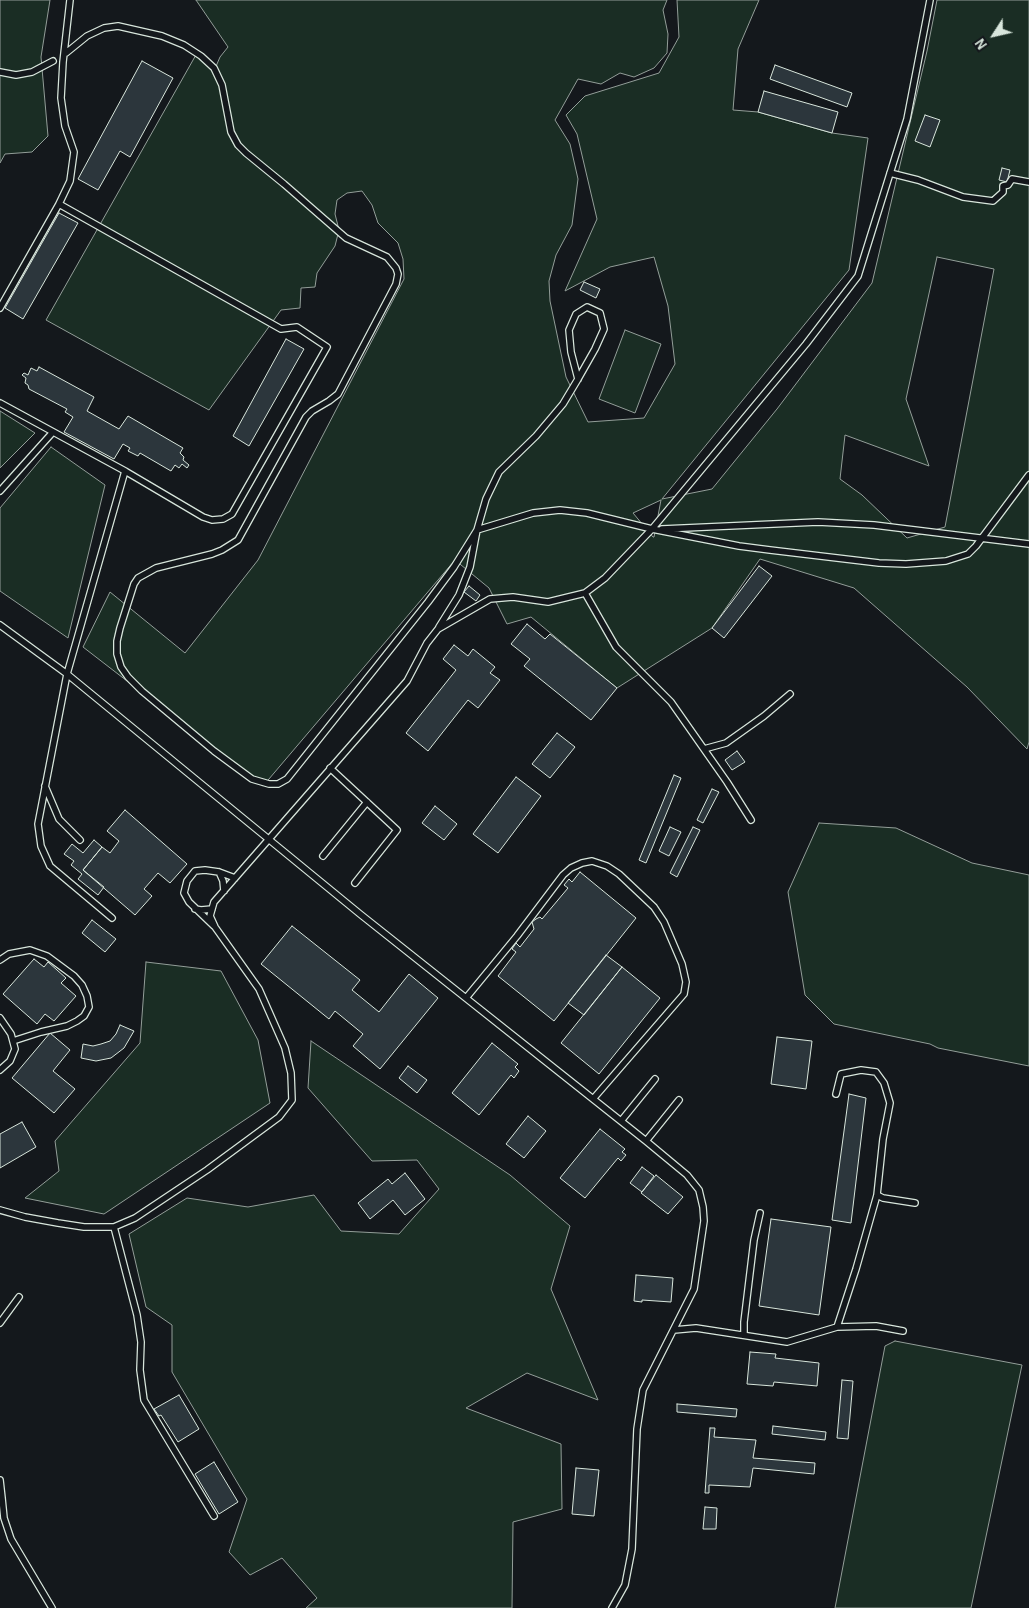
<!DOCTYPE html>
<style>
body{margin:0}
#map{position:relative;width:1029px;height:1608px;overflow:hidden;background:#14181c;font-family:"Alegreya Sans",sans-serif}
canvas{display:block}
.north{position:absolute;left:969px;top:10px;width:50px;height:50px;-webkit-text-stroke:4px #14181c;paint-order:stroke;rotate:235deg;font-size:14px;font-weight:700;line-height:20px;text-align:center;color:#d8e6dc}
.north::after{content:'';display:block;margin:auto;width:18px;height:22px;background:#d8e6dc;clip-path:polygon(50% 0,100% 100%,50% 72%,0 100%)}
</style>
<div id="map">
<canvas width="1029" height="1608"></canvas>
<div class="north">N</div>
</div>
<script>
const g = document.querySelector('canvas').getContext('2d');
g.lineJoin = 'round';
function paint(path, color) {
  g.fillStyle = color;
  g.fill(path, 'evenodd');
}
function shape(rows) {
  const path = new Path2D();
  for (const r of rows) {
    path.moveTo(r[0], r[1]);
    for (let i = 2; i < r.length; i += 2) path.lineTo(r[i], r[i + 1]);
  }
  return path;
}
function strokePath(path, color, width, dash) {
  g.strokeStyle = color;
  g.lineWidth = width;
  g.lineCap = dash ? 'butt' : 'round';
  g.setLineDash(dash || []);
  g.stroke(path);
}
const green = shape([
 [0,0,50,0,41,57,48,136,32,152,5,154,0,163,0,0],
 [196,0,667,0,663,10,668,34,667,53,654,68,634,77,620,73,601,84,578,79,555,120,570,144,578,179,572,225,556,255,549,281,550,301,566,377,588,422,644,418,675,364,668,306,654,257,610,267,565,291,597,219,577,134,566,115,585,96,659,73,679,37,677,0,759,0,738,49,733,110,758,112,832,133,868,138,849,270,662,499,712,489,777,409,872,283,927,51,937,0,1029,0,1029,742,1027,749,967,687,854,588,760,559,712,628,617,688,531,617,507,624,489,588,455,560,263,786,83,647,110,592,185,653,258,560,404,279,403,259,398,243,378,223,372,205,362,191,347,193,337,200,335,214,339,230,335,246,317,273,315,287,301,288,300,308,281,310,209,410,46,320,197,53,214,71,220,57,228,47,196,0],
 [937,257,994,269,945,527,907,538,862,495,840,479,845,435,929,466,906,399,937,257],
 [661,500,654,537,653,537,633,513,661,500],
 [625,330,661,344,635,413,599,399,625,330],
 [0,411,35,433,0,468,0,411],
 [51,447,105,485,68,638,0,591,0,508,51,447],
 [819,823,896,828,972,863,1029,875,1029,1066,938,1048,930,1044,834,1024,805,995,788,892,819,823],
 [146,962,221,971,258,1040,270,1103,104,1214,25,1198,59,1171,55,1141,140,1043,146,962],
 [311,1041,510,1175,570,1226,551,1289,598,1400,527,1373,466,1408,561,1444,562,1509,513,1522,512,1608,306,1608,317,1598,282,1558,250,1575,229,1552,247,1499,172,1372,172,1325,146,1307,129,1234,187,1198,248,1207,314,1195,341,1231,399,1234,439,1189,417,1160,372,1161,308,1088,311,1041],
 [895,1341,1022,1365,971,1608,835,1608,885,1346,895,1341]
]);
const building = shape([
 [142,61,173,78,130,157,120,151,98,190,78,179,142,61],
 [775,65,852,93,847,107,770,79,775,65],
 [764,91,838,112,832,133,758,112,764,91],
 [925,115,940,120,930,147,915,141,925,115],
 [1002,168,1010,170,1007,182,999,180,1002,168],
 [59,213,78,223,23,319,5,308,59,213],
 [584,282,600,289,596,298,580,290,584,282],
 [286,339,304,349,249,446,233,436,286,339],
 [39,367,94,397,87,411,119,429,128,416,183,448,180,453,184,457,183,460,189,465,187,468,182,464,179,468,175,465,171,471,140,453,138,456,128,451,130,448,123,444,114,459,64,432,73,417,65,412,67,409,29,389,28,385,25,383,26,378,22,375,24,373,28,375,31,368,37,371,39,367],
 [759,566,772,576,724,638,712,628,759,566],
 [469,586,480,595,476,601,464,592,469,586],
 [527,624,545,639,550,634,617,688,591,720,524,666,530,659,511,644,527,624],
 [454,645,468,656,473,649,495,667,490,673,500,680,478,708,468,700,428,751,406,733,456,670,443,659,454,645],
 [557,733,575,747,550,778,532,764,557,733],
 [737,751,745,762,732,770,725,760,737,751],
 [674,775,681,778,646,863,639,860,674,775],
 [516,777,541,796,498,853,473,834,516,777],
 [712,789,719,792,703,823,697,820,712,789],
 [435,806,457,824,444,840,422,823,435,806],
 [125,810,187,864,170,883,158,873,144,889,152,896,135,915,83,870,102,847,110,853,119,841,107,831,125,810],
 [670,827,681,832,669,856,659,851,670,827],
 [693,827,700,830,677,877,670,873,693,827],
 [94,840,102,847,83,870,104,887,98,895,78,879,82,874,71,865,74,861,64,854,72,844,83,853,94,840],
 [580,872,636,918,554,1021,498,976,516,952,512,949,516,943,520,947,534,929,532,922,536,919,540,917,542,919,568,888,564,885,569,879,572,882,580,872],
 [92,920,116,939,105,952,82,933,92,920],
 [292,926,360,980,352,990,379,1012,409,974,438,998,380,1069,353,1046,363,1034,335,1011,329,1019,261,964,292,926],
 [606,955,622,967,584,1015,568,1003,606,955],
 [34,959,44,967,48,962,66,978,61,983,76,996,54,1021,45,1014,37,1024,3,994,34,959],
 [622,967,660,998,599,1074,561,1043,622,967],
 [120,1025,134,1031,124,1048,111,1058,96,1061,81,1058,83,1044,93,1046,101,1044,110,1041,116,1034,120,1025],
 [50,1033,70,1050,53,1071,75,1089,54,1113,12,1078,50,1033],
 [777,1037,812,1041,806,1089,771,1084,777,1037],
 [492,1043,518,1064,515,1067,519,1071,514,1078,511,1075,479,1115,452,1093,492,1043],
 [408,1066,427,1080,417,1093,399,1078,408,1066],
 [849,1094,866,1098,851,1223,832,1220,849,1094],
 [528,1116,546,1131,524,1158,506,1144,528,1116],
 [22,1122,36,1147,0,1168,0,1134,22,1122],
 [600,1129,625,1149,622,1152,626,1155,621,1161,618,1158,585,1198,560,1178,600,1129],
 [642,1167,654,1176,642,1192,630,1183,642,1167],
 [405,1173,425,1199,405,1215,393,1200,370,1219,358,1203,388,1179,392,1184,405,1173],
 [656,1175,683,1197,668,1214,641,1193,656,1175],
 [771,1219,831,1227,819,1315,759,1306,771,1219],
 [636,1275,673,1278,671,1302,642,1300,642,1302,634,1301,636,1275],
 [750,1352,776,1354,775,1358,819,1363,817,1386,774,1382,773,1386,747,1384,750,1352],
 [842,1380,853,1381,848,1439,837,1438,842,1380],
 [179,1395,199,1429,178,1442,161,1415,159,1416,154,1409,179,1395],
 [677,1404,737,1409,736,1417,677,1412,677,1404],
 [773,1426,826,1432,825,1440,772,1434,773,1426],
 [710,1428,715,1428,714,1437,756,1440,753,1458,815,1463,814,1474,753,1468,750,1487,709,1485,709,1493,705,1493,710,1428],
 [214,1462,238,1502,219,1514,195,1474,214,1462],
 [576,1468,599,1470,594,1516,572,1514,576,1468],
 [705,1507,717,1508,716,1529,703,1529,705,1507]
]);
const lane = shape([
 [66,53,87,36,104,28,118,26,162,36,184,45,201,56,214,68,222,85,231,132,238,145,246,153,284,184,346,238,387,257,396,268,398,274,396,284,338,394,329,401,312,411,306,417,238,540,222,550,212,554,156,568,138,578,134,584,120,628,117,641,117,654,121,667,128,677,142,691,214,751,252,779,269,784,278,784,287,779,428,602,454,567,477,530,533,513,560,510,587,513,652,529,739,546,770,550,879,563,906,564,946,561,968,554,976,546,1029,475],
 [0,72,16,75,32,72,53,61],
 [890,173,918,180,963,197,993,201,1003,192,1003,186,1008,185,1012,179,1029,182],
 [59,204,70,181,74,152,65,126,61,98,63,62,70,0],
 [0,308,59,204,281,329,297,327,327,347,232,514,223,519,212,520,203,517,125,471,0,403],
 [0,491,53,432],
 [662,529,818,522,874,525,1029,544],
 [585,593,616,647,671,702,727,782,751,820],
 [0,625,67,674,360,914,646,1141,687,1175,699,1190,703,1207,704,1221,694,1289,643,1390,637,1429,632,1549,625,1585,612,1608],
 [439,627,459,595,470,567,477,530,486,499,499,472,536,436,563,404,578,379,595,349,604,329,600,313,587,307,576,314,569,330,571,352,578,379],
 [704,749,726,743,764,716,790,694],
 [330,768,397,830,355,883],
 [45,786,59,819,80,840],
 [323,856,367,802],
 [219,872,223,881,224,891],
 [195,909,201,910,212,909],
 [112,918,50,866,41,846,38,824,67,674,125,471],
 [214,926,189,902,184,893,187,881,195,871,205,870,219,872,235,878],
 [0,960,9,954,30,950,47,956,74,976,82,985,87,996,89,1007,84,1016,77,1021,67,1026,41,1032,13,1041],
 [466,998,517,936,563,875,571,868,582,863,592,861,607,866,619,874,654,907,664,922,682,964,686,982,684,994,593,1099],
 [0,1018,11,1034,15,1049,10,1061,0,1070],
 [836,1094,841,1074,861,1070,876,1072,884,1083,890,1103,883,1139,877,1195,856,1269,837,1327],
 [621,1121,655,1079],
 [646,1141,679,1100],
 [877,1195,883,1198,915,1203],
 [0,1210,25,1217,58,1223,84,1227,114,1227,135,1218,207,1170,279,1117,292,1100,291,1073,285,1048,259,989,215,927,210,916,214,902,407,681,427,643,438,629,490,599,513,597,548,602,585,593,605,578,652,529,806,344,858,276,907,119,930,0],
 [114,1227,137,1315,141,1342,140,1370,144,1400,214,1516],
 [0,1323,19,1297],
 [674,1330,696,1328,787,1342,837,1327,876,1326,903,1331],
 [744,1335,744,1322,754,1240,760,1213],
 [0,1480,2,1498,0,1496],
 [2,1498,4,1518,11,1539,52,1608]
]);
paint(green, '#1a2d24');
strokePath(green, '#939e99', 1);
paint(building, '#2c363c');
strokePath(building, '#d8e6dc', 1);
strokePath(lane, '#d8e6dc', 8);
strokePath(lane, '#14181c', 5.5);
</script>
